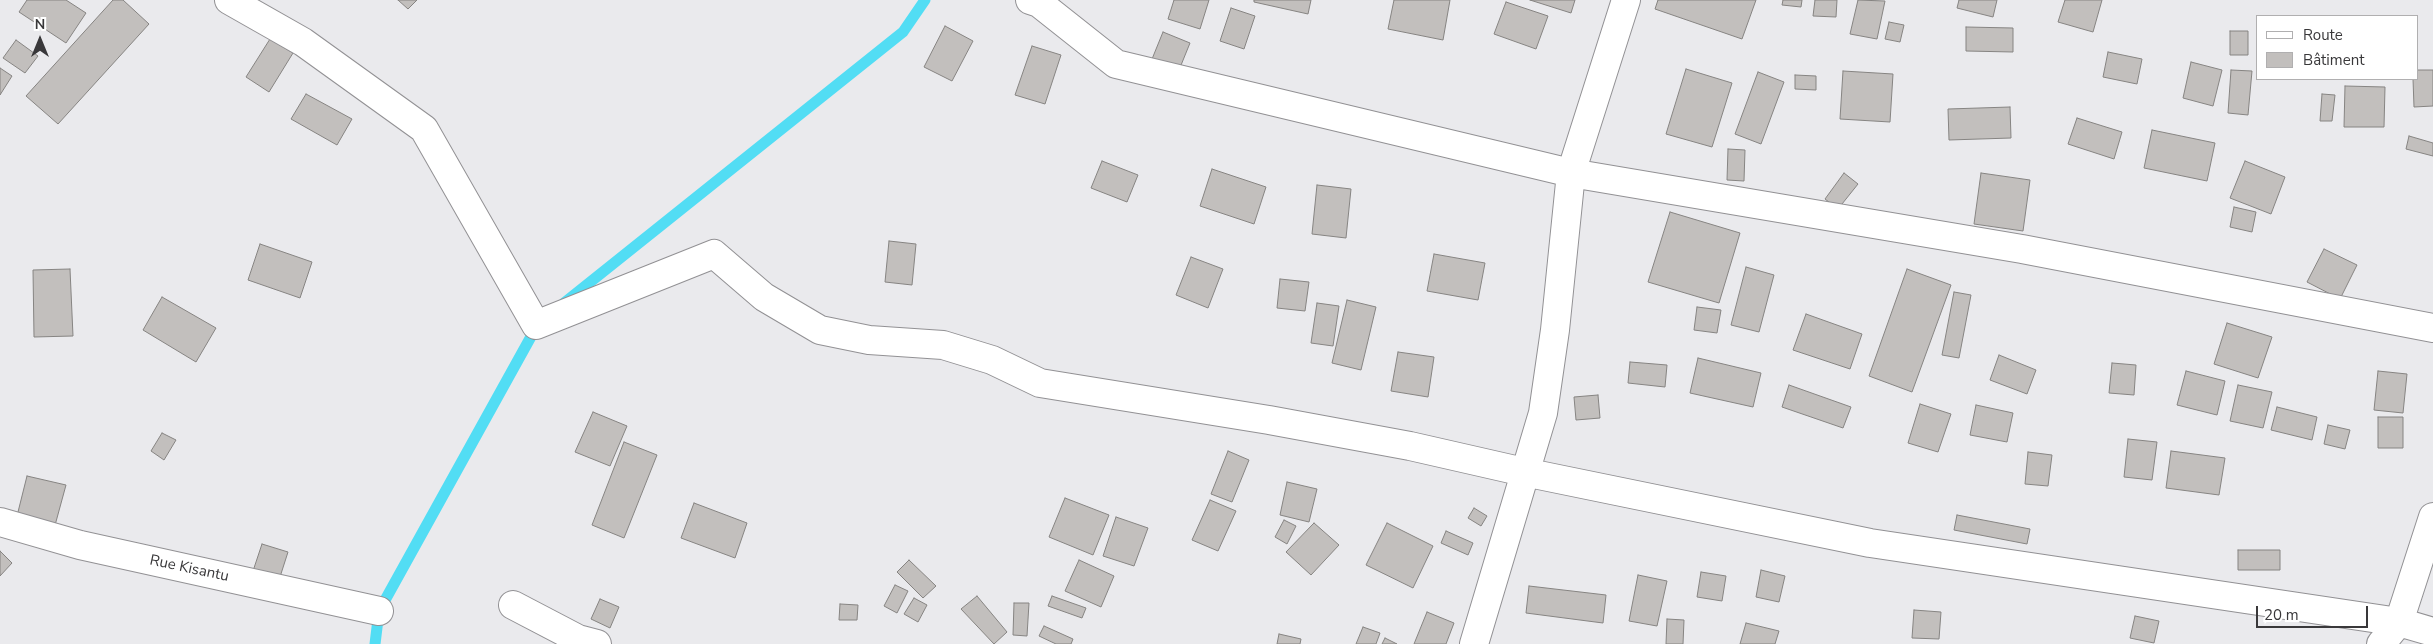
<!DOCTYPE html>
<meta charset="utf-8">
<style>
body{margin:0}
#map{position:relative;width:2433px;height:644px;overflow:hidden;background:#eaeaed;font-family:"Nunito Sans",sans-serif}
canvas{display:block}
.legend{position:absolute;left:2256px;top:15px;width:162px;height:65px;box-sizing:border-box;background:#fff;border:1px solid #b0afb0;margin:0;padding:6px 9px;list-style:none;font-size:15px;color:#39383a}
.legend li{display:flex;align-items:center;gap:10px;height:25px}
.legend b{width:25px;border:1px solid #b0afb0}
.north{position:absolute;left:15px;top:15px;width:50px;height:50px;-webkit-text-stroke:4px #fff;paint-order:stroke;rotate:0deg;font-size:14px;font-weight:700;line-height:20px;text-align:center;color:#39383a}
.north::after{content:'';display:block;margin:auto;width:18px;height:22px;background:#39383a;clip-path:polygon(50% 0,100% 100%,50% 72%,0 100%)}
.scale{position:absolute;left:2256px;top:606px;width:112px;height:22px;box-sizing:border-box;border:2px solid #39383a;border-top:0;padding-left:6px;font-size:15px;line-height:18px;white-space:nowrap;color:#39383a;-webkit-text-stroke:4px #fff;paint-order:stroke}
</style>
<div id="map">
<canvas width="2433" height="644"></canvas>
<ul class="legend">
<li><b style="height:6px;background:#fff"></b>Route</li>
<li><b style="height:14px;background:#c2bfbd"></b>Bâtiment</li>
</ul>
<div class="north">N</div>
<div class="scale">20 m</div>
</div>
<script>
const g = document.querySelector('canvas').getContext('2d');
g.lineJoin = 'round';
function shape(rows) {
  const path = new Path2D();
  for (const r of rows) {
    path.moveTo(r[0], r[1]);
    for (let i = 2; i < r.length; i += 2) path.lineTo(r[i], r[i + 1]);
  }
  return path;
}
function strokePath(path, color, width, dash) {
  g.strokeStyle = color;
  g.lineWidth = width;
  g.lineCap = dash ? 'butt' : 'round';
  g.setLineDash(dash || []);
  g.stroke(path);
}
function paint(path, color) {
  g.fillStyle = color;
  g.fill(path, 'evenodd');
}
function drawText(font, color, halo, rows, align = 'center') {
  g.font = font + ' "Nunito Sans",sans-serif';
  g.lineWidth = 4;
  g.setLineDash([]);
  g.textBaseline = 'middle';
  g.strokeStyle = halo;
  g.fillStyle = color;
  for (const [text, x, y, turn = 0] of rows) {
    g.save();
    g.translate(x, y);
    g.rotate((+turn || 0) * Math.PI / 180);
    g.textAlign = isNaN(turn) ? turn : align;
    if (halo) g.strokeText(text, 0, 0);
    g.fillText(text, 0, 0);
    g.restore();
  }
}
const stream = shape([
 [564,303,903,32,925,0],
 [375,644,379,611,538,324]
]);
const building = shape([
 [27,0,66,0,86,13,66,43,19,12,27,0],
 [113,0,123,0,149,24,58,124,26,96,113,0],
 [398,0,417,0,408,9,398,0],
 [1174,0,1209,0,1200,29,1168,19,1174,0],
 [1254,0,1311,0,1308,14,1254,2,1254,0],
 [1394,0,1450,0,1443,40,1388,29,1394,0],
 [1530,0,1575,0,1571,13,1530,0],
 [1658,0,1756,0,1742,39,1655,9,1658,0],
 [1783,0,1802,0,1801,7,1782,5,1783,0],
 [1815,0,1837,0,1836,17,1813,16,1815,0],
 [1858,0,1885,1,1877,39,1850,34,1858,0],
 [1959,0,1997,0,1993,17,1957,8,1959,0],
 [2065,0,2102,0,2093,32,2058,22,2065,0],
 [1506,2,1548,16,1536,49,1494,34,1506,2],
 [1231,8,1255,16,1244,49,1220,41,1231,8],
 [1889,22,1904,25,1900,42,1885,39,1889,22],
 [945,26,973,41,952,81,924,67,945,26],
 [1966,27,2013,28,2013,52,1966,51,1966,27],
 [2230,31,2248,31,2248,55,2230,55,2230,31],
 [1163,32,1190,43,1177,75,1150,64,1163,32],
 [270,39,293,53,269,92,246,77,270,39],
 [16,40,38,56,25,73,3,58,16,40],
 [1032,46,1061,55,1045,104,1015,95,1032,46],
 [2108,52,2142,59,2137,84,2103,77,2108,52],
 [2191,62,2222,70,2213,106,2183,98,2191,62],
 [0,68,12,76,0,95,0,68],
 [1686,69,1732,83,1712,147,1666,134,1686,69],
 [2231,70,2252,71,2248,115,2228,113,2231,70],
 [2417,70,2433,70,2433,106,2414,107,2413,79,2417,79,2417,70],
 [1843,71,1893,74,1890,122,1840,119,1843,71],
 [1758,72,1784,82,1761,144,1735,134,1758,72],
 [1795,75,1816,76,1816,90,1795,89,1795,75],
 [2345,86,2385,87,2384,127,2344,127,2345,86],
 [306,94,352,119,337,145,291,119,306,94],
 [2322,94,2335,95,2332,121,2320,121,2322,94],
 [2010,107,2011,138,1949,140,1948,109,2010,107],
 [2077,118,2122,132,2114,159,2068,144,2077,118],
 [2152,130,2215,143,2207,181,2144,168,2152,130],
 [2409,136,2433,143,2433,156,2406,149,2409,136],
 [1728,149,1745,150,1744,181,1727,180,1728,149],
 [1102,161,1138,175,1127,202,1091,188,1102,161],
 [2245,161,2285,177,2271,214,2230,198,2245,161],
 [1212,169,1266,187,1254,224,1200,206,1212,169],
 [1844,173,1858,184,1838,209,1825,199,1844,173],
 [1981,173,2030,180,2023,231,1974,224,1981,173],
 [1317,185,1351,189,1346,238,1312,234,1317,185],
 [2234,207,2256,212,2252,232,2230,227,2234,207],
 [1670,212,1740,233,1719,303,1648,282,1670,212],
 [889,241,916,244,912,285,885,282,889,241],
 [260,244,312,262,300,298,248,280,260,244],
 [2324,249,2357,265,2340,299,2307,282,2324,249],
 [1434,254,1485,263,1478,300,1427,291,1434,254],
 [1191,257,1223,269,1208,308,1176,295,1191,257],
 [1746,267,1774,275,1759,332,1731,325,1746,267],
 [70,269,73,336,34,337,33,270,70,269],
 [1907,269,1951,285,1912,392,1869,376,1907,269],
 [1280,279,1309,282,1305,311,1277,308,1280,279],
 [1954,292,1971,295,1959,358,1942,355,1954,292],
 [162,297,216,328,196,362,143,330,162,297],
 [1347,300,1376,307,1361,370,1332,363,1347,300],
 [1317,303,1339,306,1333,346,1311,343,1317,303],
 [1697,307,1721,310,1717,333,1694,330,1697,307],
 [1806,314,1862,334,1850,369,1793,350,1806,314],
 [2227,323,2272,337,2258,378,2214,364,2227,323],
 [1398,352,1434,357,1428,397,1391,391,1398,352],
 [1999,355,2036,370,2027,394,1990,380,1999,355],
 [1698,358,1761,373,1753,407,1690,393,1698,358],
 [1630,362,1667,365,1665,387,1628,383,1630,362],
 [2112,363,2136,365,2134,395,2109,393,2112,363],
 [2186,371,2225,381,2217,415,2177,405,2186,371],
 [2378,371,2407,374,2403,413,2374,410,2378,371],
 [1789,385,1851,407,1843,428,1782,407,1789,385],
 [2238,385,2272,392,2263,428,2230,421,2238,385],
 [1598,395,1600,418,1576,420,1574,397,1598,395],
 [1920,404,1951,414,1938,452,1908,443,1920,404],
 [1976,405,2013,413,2007,442,1970,435,1976,405],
 [2277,407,2317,417,2312,440,2271,430,2277,407],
 [593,412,627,426,610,466,575,452,593,412],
 [2378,417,2403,417,2403,448,2378,448,2378,417],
 [2328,425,2350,430,2345,449,2324,444,2328,425],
 [162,433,176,440,164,460,151,451,162,433],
 [2128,439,2157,442,2152,480,2124,477,2128,439],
 [624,442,657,455,624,538,592,525,624,442],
 [1228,451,1249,460,1232,502,1211,494,1228,451],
 [2171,451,2225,458,2219,495,2166,488,2171,451],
 [2028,452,2052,455,2048,486,2025,484,2028,452],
 [27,476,66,485,54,529,16,520,27,476],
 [1287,482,1317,489,1309,522,1280,515,1287,482],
 [1065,498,1109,515,1093,555,1049,537,1065,498],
 [1210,500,1236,511,1218,551,1192,540,1210,500],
 [694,503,747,523,735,558,681,538,694,503],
 [1474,508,1487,516,1481,526,1468,518,1474,508],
 [1957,515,2030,529,2027,544,1954,530,1957,515],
 [1116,517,1148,528,1134,566,1103,556,1116,517],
 [1284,520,1296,526,1287,544,1275,537,1284,520],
 [1314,523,1339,545,1311,575,1286,552,1314,523],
 [1387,523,1433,546,1413,588,1366,565,1387,523],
 [1446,531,1473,543,1468,555,1441,543,1446,531],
 [262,544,288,552,279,580,253,571,262,544],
 [2238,550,2280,550,2280,570,2238,570,2238,550],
 [0,551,12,563,0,576,0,551],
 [909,560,936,586,923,598,897,572,909,560],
 [1079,560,1114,576,1101,607,1065,591,1079,560],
 [1761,570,1785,576,1779,602,1756,597,1761,570],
 [1701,572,1726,576,1722,601,1697,597,1701,572],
 [1638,575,1667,581,1657,626,1629,621,1638,575],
 [895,585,908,591,897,613,884,606,895,585],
 [1529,586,1606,595,1603,623,1526,613,1529,586],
 [977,596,1007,632,994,644,961,609,977,596],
 [1052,596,1086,608,1082,618,1048,606,1052,596],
 [914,598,927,605,918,622,904,614,914,598],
 [600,599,619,607,610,628,591,619,600,599],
 [1014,603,1029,603,1027,636,1013,635,1014,603],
 [840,604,858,605,857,620,839,620,840,604],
 [1914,610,1941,612,1939,639,1912,638,1914,610],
 [1427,612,1454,623,1446,644,1414,644,1427,612],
 [2135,616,2159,621,2154,643,2130,638,2135,616],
 [1667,619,1684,620,1683,644,1666,644,1667,619],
 [1746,623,1779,631,1775,644,1740,644,1746,623],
 [1044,626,1073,639,1071,644,1056,644,1039,636,1044,626],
 [1363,627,1380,633,1376,644,1356,644,1363,627],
 [1279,634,1301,639,1300,644,1277,644,1279,634],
 [1385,638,1397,644,1382,644,1385,638]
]);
const minor = shape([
 [229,0,303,42,424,129,536,325,714,254,764,297,820,330,869,340,943,345,992,360,1040,383,1269,420,1410,446,1524,472,1870,543,2399,622,2433,632],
 [1030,0,1039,3,1116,64,1571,173,2022,249,2433,328],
 [0,522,80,545,379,611],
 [513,605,578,639,597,644],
 [1474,644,1543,413,1555,330,1571,173,1626,0],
 [2381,644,2399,622,2433,517]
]);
const streetNames = [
 ["Rue Kisantu",189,569,12]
];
strokePath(stream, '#52ddf4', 11);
paint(building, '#c2bfbd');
strokePath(building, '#868482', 1);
strokePath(minor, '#929194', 30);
strokePath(minor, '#fff', 28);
drawText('15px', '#39383a', '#fff', streetNames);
</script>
